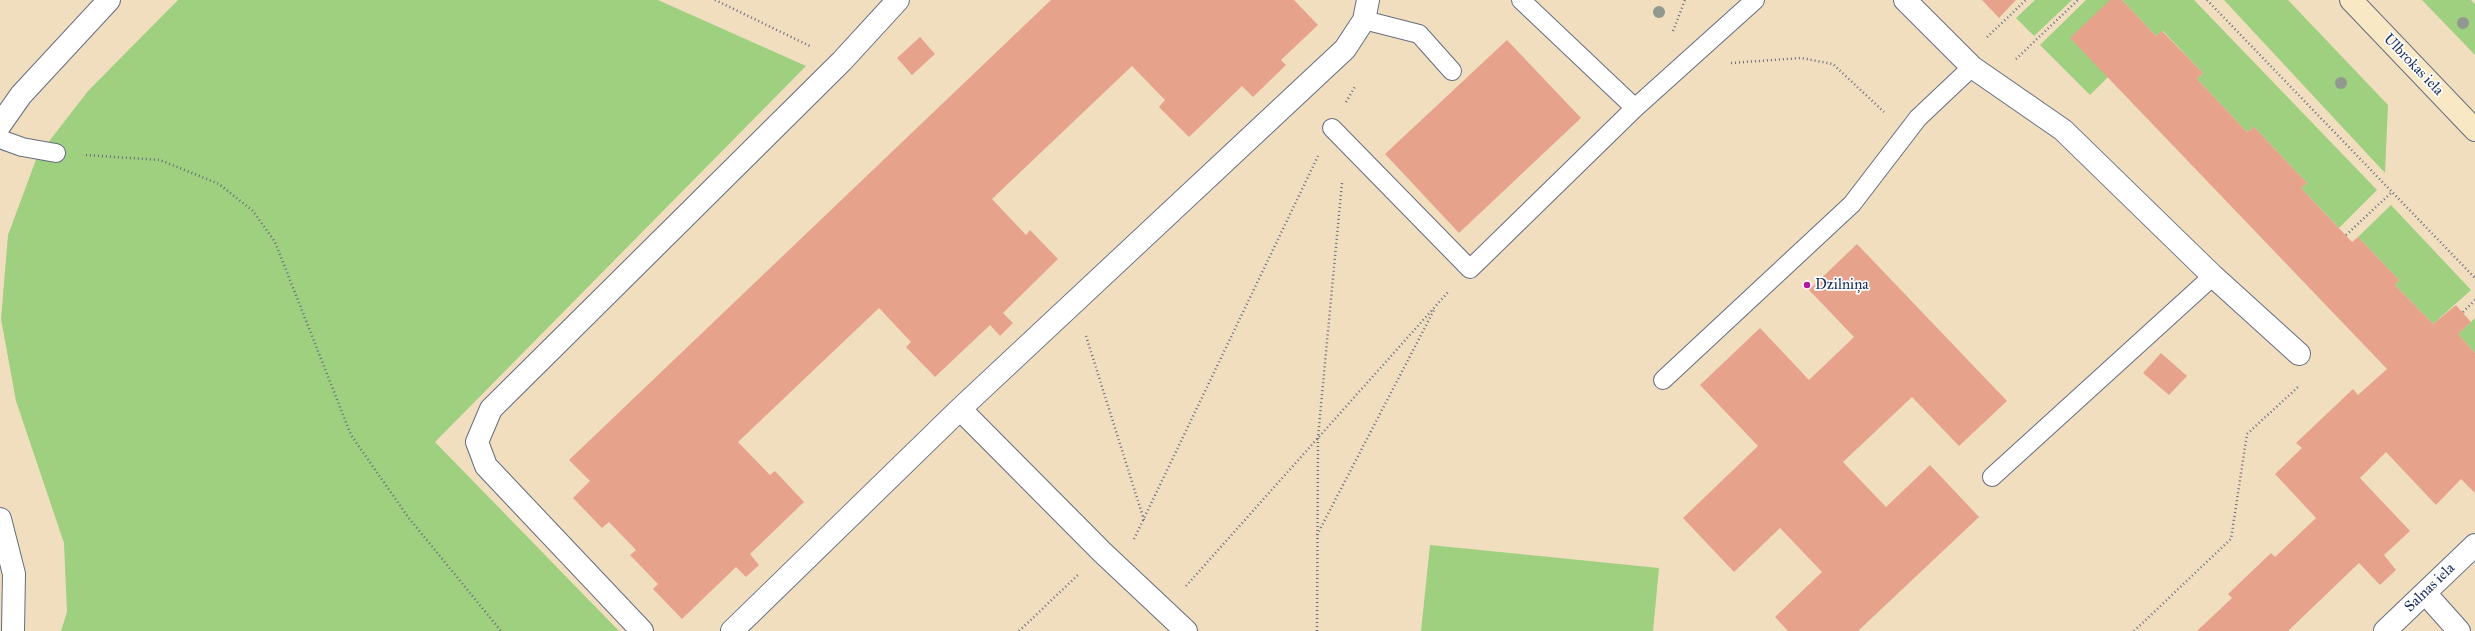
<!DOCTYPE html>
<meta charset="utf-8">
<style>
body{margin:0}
canvas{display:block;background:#f1debf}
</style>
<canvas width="2475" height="631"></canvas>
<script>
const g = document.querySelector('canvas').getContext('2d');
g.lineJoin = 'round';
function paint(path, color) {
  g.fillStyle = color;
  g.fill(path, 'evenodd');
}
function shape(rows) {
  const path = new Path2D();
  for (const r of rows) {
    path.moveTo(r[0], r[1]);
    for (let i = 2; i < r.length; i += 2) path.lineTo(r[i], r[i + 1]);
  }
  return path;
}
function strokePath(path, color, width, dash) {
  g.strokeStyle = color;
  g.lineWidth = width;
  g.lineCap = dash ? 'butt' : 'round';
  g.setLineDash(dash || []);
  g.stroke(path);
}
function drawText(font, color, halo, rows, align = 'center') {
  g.font = font + ' "IM FELL Great Primer",serif';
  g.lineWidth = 3.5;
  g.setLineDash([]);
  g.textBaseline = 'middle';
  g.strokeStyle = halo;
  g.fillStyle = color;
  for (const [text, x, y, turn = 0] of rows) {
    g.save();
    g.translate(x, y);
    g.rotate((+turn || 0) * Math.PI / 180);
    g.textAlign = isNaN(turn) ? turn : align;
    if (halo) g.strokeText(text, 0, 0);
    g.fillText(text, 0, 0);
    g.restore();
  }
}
const green = shape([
 [178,0,658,0,806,66,435,442,619,631,61,631,67,612,64,543,16,401,1,319,8,235,37,157,88,91],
 [2035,0,2072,0,2034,36,2016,18],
 [2086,0,2110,0,2108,77,2090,95,2040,45],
 [2122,0,2194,0,2377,190,2339,228,2301,188,2307,183,2254,127,2247,132,2197,79,2203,73,2163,31,2156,36],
 [2224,0,2288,0,2388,105,2385,173],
 [2422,0,2471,0,2475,4,2475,55],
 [2391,205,2471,290,2433,324,2395,285,2399,280,2358,237],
 [2475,318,2475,353,2458,334],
 [1430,545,1659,568,1653,631,1421,631]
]);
const building = shape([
 [1051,0,1294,0,1318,25,1281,60,1286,65,1253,97,1242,86,1189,137,1159,107,1165,100,1132,66,992,199,1026,235,1030,230,1058,259,1003,313,1013,323,1000,336,990,325,935,377,906,347,911,342,879,308,738,442,770,475,775,471,804,502,750,554,759,565,746,577,736,567,682,619,653,589,658,584,630,555,636,550,609,522,602,528,573,498,590,481,569,460],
 [1982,0,2016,0,1999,18],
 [2110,0,2122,0,2156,36,2162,31,2203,73,2197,79,2247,132,2254,127,2307,183,2301,188,2352,242,2358,237,2399,280,2395,285,2433,324,2456,305,2471,322,2458,334,2475,353,2475,493,2461,479,2436,505,2386,452,2360,478,2410,531,2384,555,2396,570,2380,585,2359,563,2288,631,2197,631,2232,598,2228,594,2271,553,2275,557,2316,518,2275,474,2302,448,2296,443,2353,389,2358,395,2387,369,2070,38],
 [920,37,935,54,912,75,897,58],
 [1507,40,1581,118,1459,233,1385,154],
 [1857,244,2007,401,1959,446,1912,397,1843,462,1886,507,1930,465,1979,517,1858,631,1788,631,1775,617,1822,572,1780,528,1734,572,1683,518,1758,446,1700,385,1760,328,1809,380,1854,337,1809,290],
 [2161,353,2187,376,2169,395,2143,373]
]);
const path = shape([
 [715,0,812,47],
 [2207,0,2475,278],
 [1673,31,1685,0],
 [1987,37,2026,0],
 [2016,59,2078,0],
 [1731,63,1801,58,1833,64,1884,112],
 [1346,102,1356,85],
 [86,155,160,160,219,184,253,211,275,242,351,435,408,517,501,631],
 [2346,235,2392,192],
 [2463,312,2475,300],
 [1086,336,1144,520],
 [1317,535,1434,310],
 [1134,539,1318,156],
 [1186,586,1449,291],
 [1019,631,1078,575],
 [1317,631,1318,437,1342,183],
 [2134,631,2231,539,2247,434,2298,387]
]);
const lane = shape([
 [1521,0,1635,108],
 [1364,20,1419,34,1452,71],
 [1332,128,1470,269,1635,108,1755,0],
 [0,139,22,147,56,153],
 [1663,380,1852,204,1918,118,1972,67],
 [1992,477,2213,276]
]);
const street = shape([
 [1905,0,1972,67,2063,130,2213,276,2299,354],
 [0,125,21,95,109,0],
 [960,409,1102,552,1186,631],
 [0,519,14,574,13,631],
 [2425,593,2459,631],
 [642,631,486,466,477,442,491,409,842,61,898,0],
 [732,631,960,409,1345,49,1364,20,1368,0],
 [2385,631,2475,545]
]);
const secondary = shape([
 [2351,0,2475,130]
]);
const trees = [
 [1659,12],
 [2463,23],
 [2341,83]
];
const markers = [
 [1807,285,4,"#b5179e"]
];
const streetNames = [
 ["Ulbrokas iela",2413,65,46],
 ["Salnas iela",2430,588,-44]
];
const poiNames = [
 ["Dzilniņa",1815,285]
];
paint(green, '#9ed07f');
paint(building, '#e7a28c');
strokePath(lane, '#666c80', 20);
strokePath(street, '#666c80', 24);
strokePath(secondary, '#666c80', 24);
strokePath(path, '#666c80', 2.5, [1, 3]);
strokePath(lane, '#fff', 18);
strokePath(street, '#fff', 22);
strokePath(secondary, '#f8e8c3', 22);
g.fillStyle = '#91988f';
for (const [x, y] of trees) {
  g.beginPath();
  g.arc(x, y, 6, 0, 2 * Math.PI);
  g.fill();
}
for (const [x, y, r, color] of markers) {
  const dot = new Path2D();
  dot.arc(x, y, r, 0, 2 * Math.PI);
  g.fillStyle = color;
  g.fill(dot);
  strokePath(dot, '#fff', 1.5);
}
drawText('15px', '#1b2f5e', '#fff', streetNames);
drawText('15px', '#1b2f5e', '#fff', poiNames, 'left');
</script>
